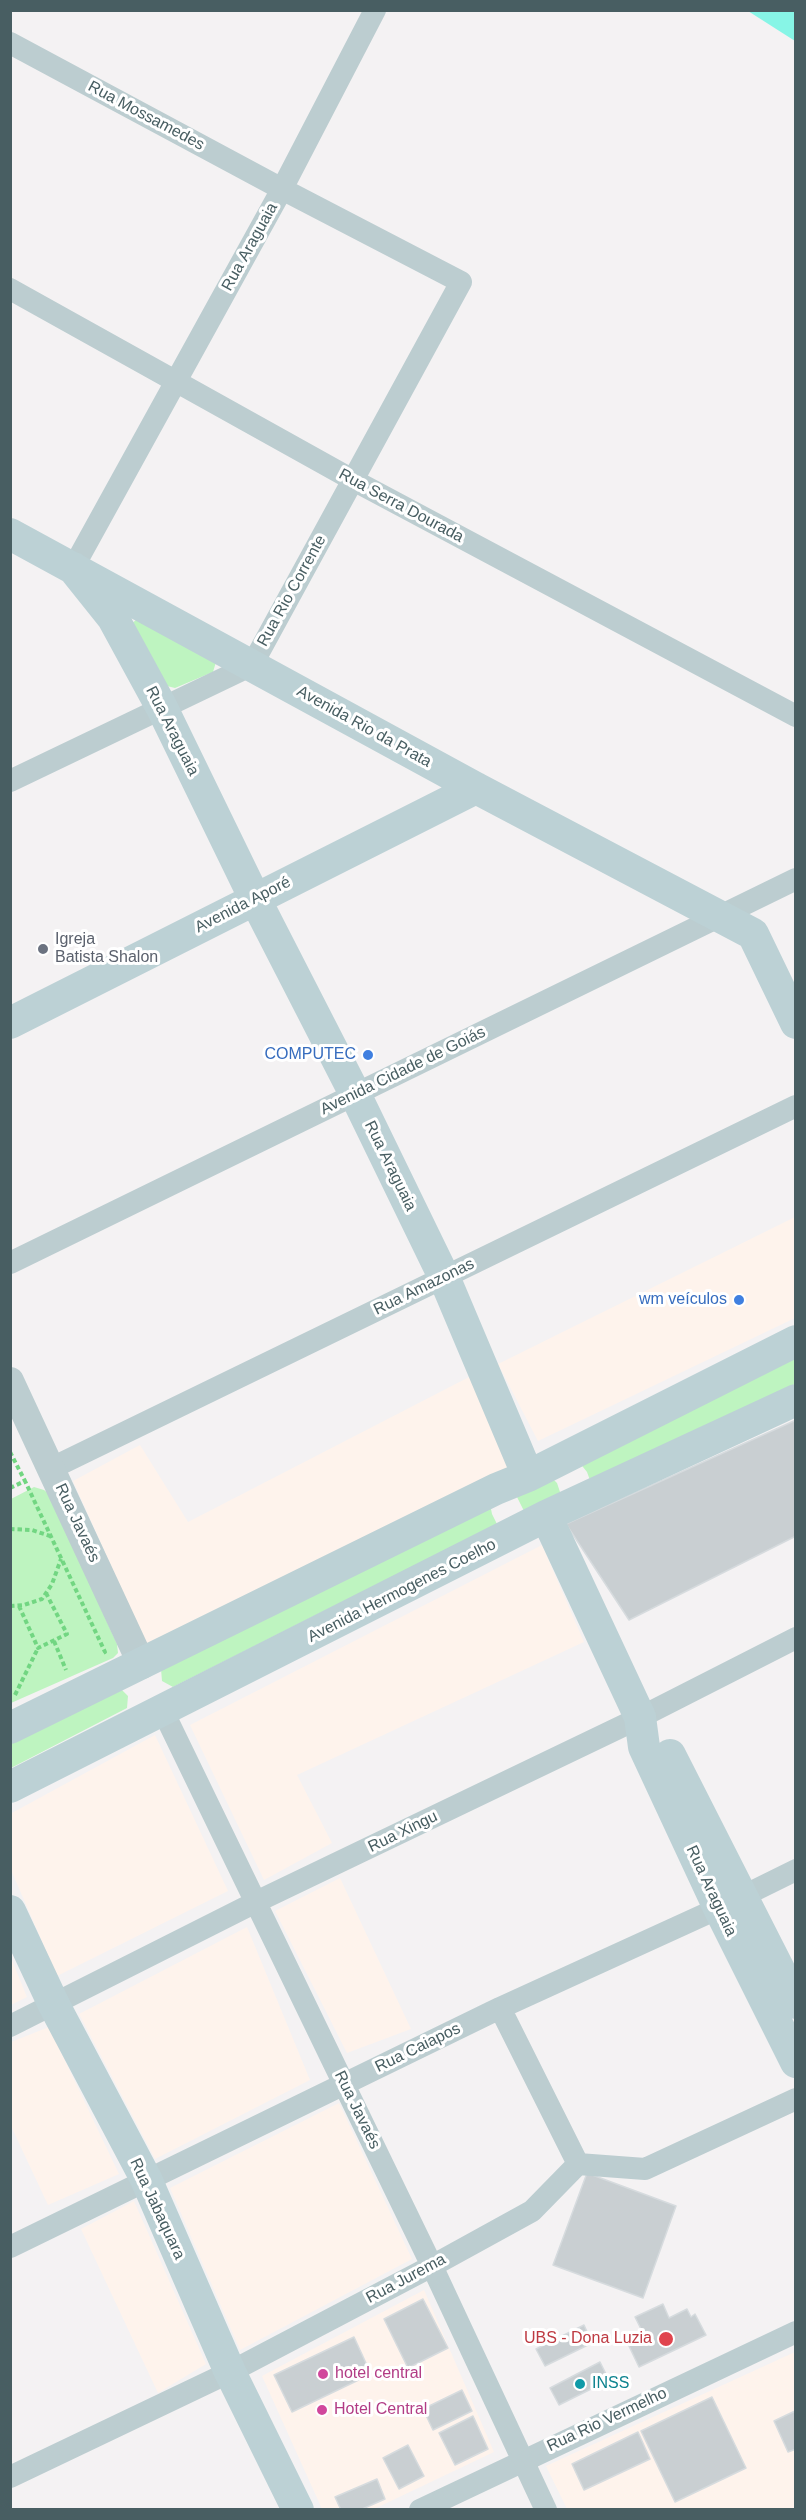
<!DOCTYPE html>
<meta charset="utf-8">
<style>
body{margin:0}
#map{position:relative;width:806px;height:2520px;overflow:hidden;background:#f4f2f3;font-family:Arial,sans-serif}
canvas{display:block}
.frame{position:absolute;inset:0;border:12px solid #485e62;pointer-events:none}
</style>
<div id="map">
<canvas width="806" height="2520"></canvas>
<div class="frame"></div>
</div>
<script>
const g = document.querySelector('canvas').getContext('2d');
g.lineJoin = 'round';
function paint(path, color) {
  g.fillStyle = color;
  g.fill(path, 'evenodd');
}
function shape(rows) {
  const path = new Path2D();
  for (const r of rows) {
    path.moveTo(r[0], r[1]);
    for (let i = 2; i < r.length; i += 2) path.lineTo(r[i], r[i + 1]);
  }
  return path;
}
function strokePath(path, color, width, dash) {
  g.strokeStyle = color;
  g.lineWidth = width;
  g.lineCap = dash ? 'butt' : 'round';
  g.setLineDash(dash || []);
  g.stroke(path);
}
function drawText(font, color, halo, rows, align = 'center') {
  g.font = font + ' Arial,sans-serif';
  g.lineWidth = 6;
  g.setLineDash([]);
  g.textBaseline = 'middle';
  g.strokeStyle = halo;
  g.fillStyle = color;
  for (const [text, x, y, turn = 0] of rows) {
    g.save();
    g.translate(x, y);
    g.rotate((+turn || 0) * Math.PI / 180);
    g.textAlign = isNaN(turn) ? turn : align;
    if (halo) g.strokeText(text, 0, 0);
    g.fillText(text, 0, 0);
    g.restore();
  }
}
const commercial = shape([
 [795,1217,795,1318,538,1441,498,1364],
 [473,1375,521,1462,147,1646,73,1481,140,1445,188,1522],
 [542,1545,584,1642,297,1775,332,1843,264,1880,190,1725],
 [155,1735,228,1891,57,1976,11,1870,10,1814],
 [340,1878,411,2029,347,2053,275,1911],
 [247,1927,310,2080,155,2159,79,2014],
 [11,1958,27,1997,11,2005,10,2005],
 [49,2027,119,2174,48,2205,11,2126,11,2042],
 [339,2103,412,2259,240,2350,170,2188],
 [134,2201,206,2364,158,2393,81,2229],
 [424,2290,494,2452,374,2509,322,2509,262,2376],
 [795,2352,795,2509,567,2509,546,2466]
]);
const green = shape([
 [136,620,216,662,213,672,175,688,163,685,131,624],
 [795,1356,795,1384,591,1483,587,1472,579,1462],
 [551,1477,557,1483,561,1495,524,1511,517,1497],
 [34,1487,44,1490,49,1494,117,1644,118,1653,113,1658,11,1703,11,1499],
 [490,1504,492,1514,497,1524,173,1687,162,1681,161,1669],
 [122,1690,128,1696,127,1708,11,1768,11,1742]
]);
const water = shape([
 [748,11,795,11,795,41]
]);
const building = shape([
 [796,1420,796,1536,629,1620,566,1524,796,1420],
 [587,2173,676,2206,643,2298,553,2265,587,2173],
 [423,2299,448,2348,408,2368,384,2319,423,2299],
 [663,2304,669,2318,687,2309,691,2317,695,2314,706,2335,639,2367,627,2342,644,2335,635,2317,663,2304],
 [584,2325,592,2343,545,2366,536,2349,584,2325],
 [354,2337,371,2374,292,2412,274,2375,354,2337],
 [600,2362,609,2380,559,2405,550,2388,600,2362],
 [462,2390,472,2411,433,2430,423,2409,462,2390],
 [712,2397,746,2468,675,2502,641,2431,712,2397],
 [795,2411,796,2449,788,2452,774,2421,795,2411],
 [473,2416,488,2449,455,2465,439,2433,473,2416],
 [638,2432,650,2459,584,2490,572,2464,638,2432],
 [408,2445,424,2476,399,2489,383,2458,408,2445],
 [377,2479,385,2499,360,2510,341,2510,335,2497,377,2479]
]);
const path = shape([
 [10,1452,25,1481],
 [10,1488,25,1481,105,1652,103,1653],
 [10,1529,32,1530,50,1536],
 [10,1606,24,1605,42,1599,52,1584,61,1559],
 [19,1606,38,1648,67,1634,46,1593],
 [54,1641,66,1670],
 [15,1695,38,1648]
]);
const minor = shape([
 [10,43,282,189,461,282,252,665,10,781],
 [10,289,353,480,796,716],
 [73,568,282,189,375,10],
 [10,1263,796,879],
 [52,1468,796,1106],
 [163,1711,432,2266,546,2510],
 [500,2008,578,2164],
 [10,2026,256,1902,633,1721,796,1638],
 [10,2247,500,2008,719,1908,796,1870],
 [10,2477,230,2372,432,2266,532,2211,578,2164,645,2169,796,2099],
 [420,2510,796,2332]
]);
const tertiary = shape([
 [10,1381,142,1665]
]);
const secondary = shape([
 [10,534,476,788,753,934,796,1023],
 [73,568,113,618,162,708,255,899,355,1094,444,1277,528,1476],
 [10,1023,476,788],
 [546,1516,640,1717,644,1747,719,1908,796,2062],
 [10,1728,496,1489,528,1476,796,1341],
 [670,1755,796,2003],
 [10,1787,546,1516,796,1400],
 [10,1911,54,2005,146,2179,230,2372,298,2510]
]);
const markers = [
 [43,949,6,"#6b7280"],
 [368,1055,6,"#3f7fe0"],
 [739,1300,6,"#3f7fe0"],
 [666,2339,8,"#e0444e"],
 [323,2374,6,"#d1479c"],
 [580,2384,6,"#0f9aa8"],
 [322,2410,6,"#d1479c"]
];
const streetNames = [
 ["Rua Mossamedes",146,116,28],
 ["Rua Araguaia",250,247,-61],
 ["Rua Serra Dourada",401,506,28],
 ["Rua Rio Corrente",292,591,-61],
 ["Avenida Rio da Prata",364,727,29],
 ["Rua Araguaia",172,731,63],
 ["Avenida Aporé",243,905,-27],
 ["Avenida Cidade de Goiás",403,1071,-26],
 ["Rua Araguaia",390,1166,64],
 ["Rua Amazonas",424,1287,-26],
 ["Rua Javaés",77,1523,65],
 ["Avenida Hermogenes Coelho",402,1591,-27],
 ["Rua Xingu",403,1832,-26],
 ["Rua Araguaia",711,1891,65],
 ["Rua Caiapos",418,2048,-26],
 ["Rua Javaés",357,2110,64],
 ["Rua Jabaquara",157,2209,65],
 ["Rua Jurema",406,2279,-28],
 ["Rua Rio Vermelho",607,2420,-25]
];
const worshipNames = [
 ["Igreja",55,940],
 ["Batista Shalon",55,958]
];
const shopNames = [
 ["COMPUTEC",356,1055],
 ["wm veículos",727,1300]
];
const healthNames = [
 ["UBS - Dona Luzia",652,2339]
];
const hotelNames = [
 ["hotel central",335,2374],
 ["Hotel Central",334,2410]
];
const cultureNames = [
 ["INSS",592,2384]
];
paint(commercial, '#fef3ec');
paint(green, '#bef4c0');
paint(water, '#87f5e6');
paint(building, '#c9cfd2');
strokePath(building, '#d6dbde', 1.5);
strokePath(path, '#72d682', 4, [4.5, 3]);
strokePath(minor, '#bccdd0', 22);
strokePath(tertiary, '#bccdd0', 28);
strokePath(secondary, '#bcd1d5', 32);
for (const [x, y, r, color] of markers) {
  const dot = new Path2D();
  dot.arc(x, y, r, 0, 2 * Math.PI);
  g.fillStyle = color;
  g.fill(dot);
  strokePath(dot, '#fff', 2);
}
drawText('16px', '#485e62', '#fff', streetNames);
drawText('16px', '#5b616d', '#fff', worshipNames, 'left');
drawText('16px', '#366cbe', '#fff', shopNames, 'right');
drawText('16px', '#be3a42', '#fff', healthNames, 'right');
drawText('16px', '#b23c85', '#fff', hotelNames, 'left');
drawText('16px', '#0d838f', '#fff', cultureNames, 'left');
</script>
